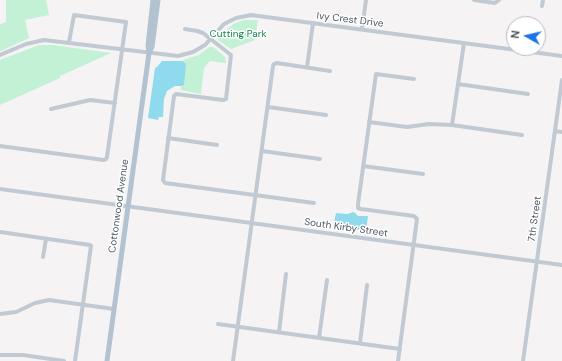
<!DOCTYPE html>
<style>
body{margin:0}
#map{position:relative;width:562px;height:361px;overflow:hidden;background:#f5f3f3;font-family:"DM Sans",sans-serif}
canvas{display:block}
.north{position:absolute;left:506px;top:16px;width:40px;height:40px;box-sizing:border-box;background:#fff;border:1px solid #b7bbc0;border-radius:50%;rotate:278deg;font-size:11px;font-weight:700;line-height:16px;text-align:center;color:#4a5661}
.north::after{content:'';display:block;margin:auto;width:14px;height:18px;background:#1a73e8;clip-path:polygon(50% 0,100% 100%,50% 72%,0 100%)}
</style>
<div id="map">
<canvas width="562" height="361"></canvas>
<div class="north">N</div>
</div>
<script>
const g = document.querySelector('canvas').getContext('2d');
g.lineJoin = 'round';
function paint(path, color) {
  g.fillStyle = color;
  g.fill(path, 'evenodd');
}
function shape(rows) {
  const path = new Path2D();
  for (const r of rows) {
    path.moveTo(r[0], r[1]);
    for (let i = 2; i < r.length; i += 2) path.lineTo(r[i], r[i + 1]);
  }
  return path;
}
function strokePath(path, color, width, dash) {
  g.strokeStyle = color;
  g.lineWidth = width;
  g.lineCap = dash ? 'butt' : 'round';
  g.setLineDash(dash || []);
  g.stroke(path);
}
function drawText(font, color, halo, rows, align = 'center') {
  g.font = font + ' "DM Sans",sans-serif';
  g.lineWidth = 3;
  g.setLineDash([]);
  g.textBaseline = 'middle';
  g.strokeStyle = halo;
  g.fillStyle = color;
  for (const [text, x, y, turn = 0] of rows) {
    g.save();
    g.translate(x, y);
    g.rotate((+turn || 0) * Math.PI / 180);
    g.textAlign = isNaN(turn) ? turn : align;
    if (halo) g.strokeText(text, 0, 0);
    g.fillText(text, 0, 0);
    g.restore();
  }
}
const green = shape([
 [6,0,46,0,49,15,25,20,29,38,1,51,0,51,0,24,6,22],
 [244,20,258,20,255,40,231,49,218,40,218,36,221,33,235,23],
 [39,45,53,45,111,53,60,76,60,78,0,105,0,60],
 [209,47,213,47,225,57,226,63,210,61,204,68,201,94,181,90,181,86,184,85,185,63,183,60,199,55]
]);
const water = shape([
 [162,61,183,61,185,63,186,65,184,85,181,86,175,86,167,91,164,99,163,117,159,117,158,120,148,118,155,68,157,67],
 [354,212,358,216,368,216,366,231,333,227,336,213,347,214]
]);
const minor = shape([
 [474,0,495,3,499,0],
 [542,6,543,0],
 [185,29,197,31,203,33,231,55,226,99,223,100,176,94,174,96,163,180,165,183,314,203],
 [362,29,366,0],
 [0,55,26,44,44,40,178,56,193,52,205,45,224,24,236,18,251,15,562,56],
 [307,67,313,23],
 [458,84,528,94],
 [268,107,326,115],
 [51,109,90,100,115,103],
 [369,122,407,127,429,124,452,125,522,135],
 [452,125,464,43],
 [555,131,562,132],
 [168,138,217,145],
 [0,146,104,160,106,159,107,157,126,22,74,15,69,42],
 [262,151,320,159],
 [363,166,423,174],
 [0,189,562,265],
 [0,232,90,245,91,246,75,361],
 [43,257,46,239],
 [0,314,16,312,35,303,49,300,114,309],
 [218,324,400,349],
 [279,332,286,274],
 [319,338,327,280],
 [360,343,367,285],
 [0,355,23,355,64,361],
 [233,361,273,66,274,64,277,63,330,71],
 [398,361,417,219,414,216,361,209,358,208,358,204,376,74,414,79],
 [523,361,562,80]
]);
const major = shape([
 [149,53,148,46,153,0],
 [107,361,149,53,152,47,158,0]
]);
const streetNames = [
 ["Ivy Crest Drive",350,20,7],
 ["Cottonwood Avenue",119,206,-82],
 ["7th Street",535,219,-82],
 ["South Kirby Street",346,228,8]
];
const parkNames = [
 ["Cutting Park",238,34]
];
paint(green, '#c3f1d5');
paint(water, '#90daee');
strokePath(minor, '#c1cad2', 4);
strokePath(major, '#b3c2d1', 5);
drawText('10px', '#4a5661', '#fff', streetNames);
drawText('10px', '#17864f', '#fff', parkNames);
</script>
